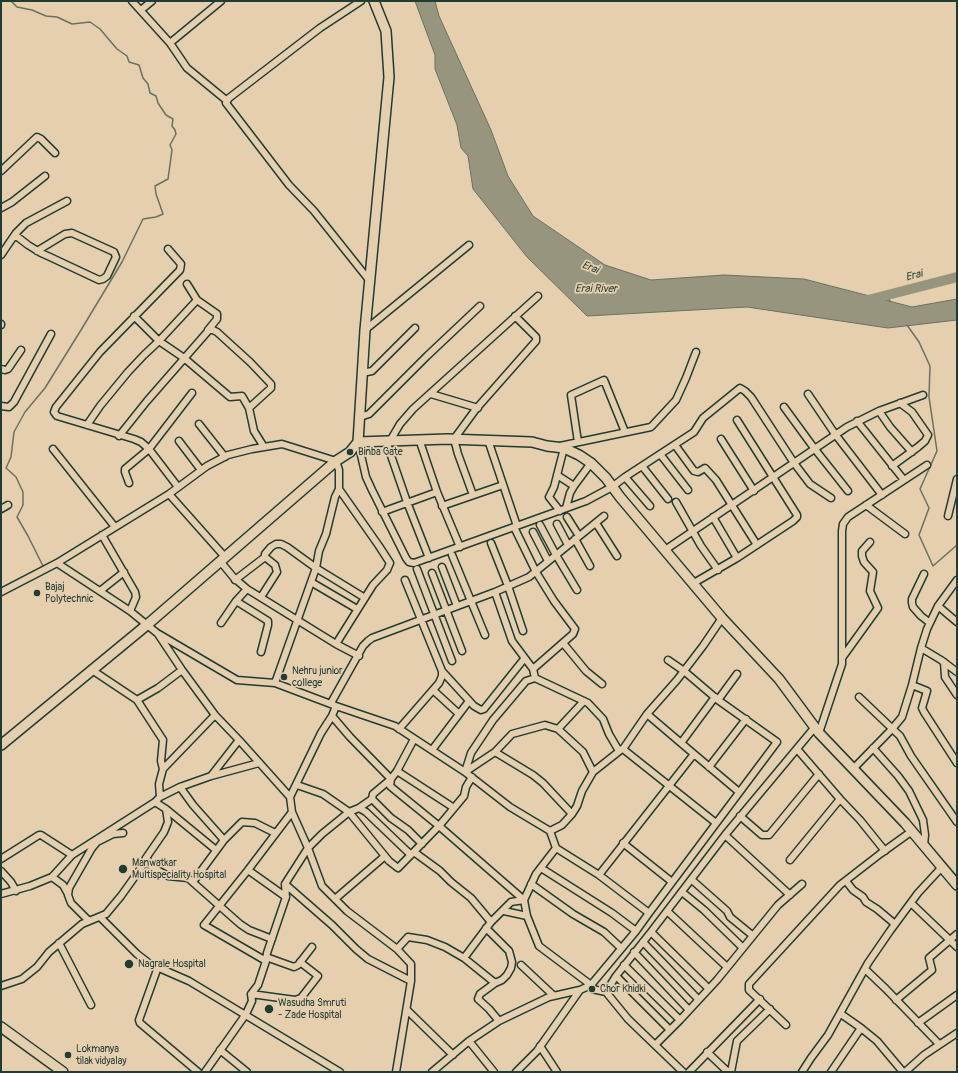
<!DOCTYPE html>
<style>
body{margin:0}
#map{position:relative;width:958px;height:1073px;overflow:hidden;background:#e6cfaf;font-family:Pangolin,sans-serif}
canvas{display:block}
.frame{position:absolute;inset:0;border:2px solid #1f3d34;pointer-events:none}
</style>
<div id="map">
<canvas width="958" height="1073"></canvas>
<div class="frame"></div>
</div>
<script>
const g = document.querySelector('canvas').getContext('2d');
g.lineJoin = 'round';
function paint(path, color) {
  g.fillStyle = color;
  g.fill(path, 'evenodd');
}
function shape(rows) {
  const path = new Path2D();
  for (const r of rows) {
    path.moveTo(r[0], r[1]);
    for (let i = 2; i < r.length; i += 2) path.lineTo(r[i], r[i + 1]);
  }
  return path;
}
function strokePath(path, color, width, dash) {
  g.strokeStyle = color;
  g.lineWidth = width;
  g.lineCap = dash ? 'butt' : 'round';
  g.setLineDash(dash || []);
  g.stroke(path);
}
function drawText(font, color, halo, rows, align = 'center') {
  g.font = font + ' Pangolin,sans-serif';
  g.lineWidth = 3.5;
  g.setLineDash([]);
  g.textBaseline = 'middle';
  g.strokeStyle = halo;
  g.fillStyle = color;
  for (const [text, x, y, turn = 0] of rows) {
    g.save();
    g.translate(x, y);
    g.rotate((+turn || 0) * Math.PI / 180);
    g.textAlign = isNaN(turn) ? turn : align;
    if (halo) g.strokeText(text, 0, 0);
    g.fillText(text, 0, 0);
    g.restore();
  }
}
const water = shape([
 [415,1,435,1,439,16,491,130,508,176,533,216,605,265,651,280,724,275,804,279,912,307,957,299,957,320,888,328,747,307,587,316,527,257,473,189,468,156,461,148,457,125,435,69,435,55,415,1]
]);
const stream = shape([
 [11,1,17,7,32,10,46,16,57,17,72,24,90,22,100,29,117,49,127,56,129,62,139,65,143,78,148,84,150,93,156,96,158,103,166,115,173,119,172,126,175,130,176,134,170,145,172,150,168,179,155,186,156,194,163,214,156,217,143,219,122,262,81,330,45,388,25,412,14,432,11,457,6,468,16,477,23,492,23,505,17,517,28,536,44,568],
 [885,295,890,301],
 [907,325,919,342,930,366,929,397,937,451,920,489,929,508,919,535,933,566,957,545]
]);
const river = shape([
 [864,301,957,277]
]);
const street = shape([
 [132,1,170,43,187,68,226,100],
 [361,1,320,28,229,98,226,103,289,185,314,211,369,280],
 [141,10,152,1],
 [170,43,221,1],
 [1,171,37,137,41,139,55,153],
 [1,208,12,202,45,176],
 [15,235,28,245,41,253,50,257,99,280,103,279,107,276,116,257,114,252,72,233,65,234,37,251],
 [168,249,181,264,180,270,100,352,56,407,54,412,57,416,134,439,141,442,149,449,178,487],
 [1,255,16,233,26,223,67,201],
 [187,284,197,300,217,314,217,319,208,330],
 [134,316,159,341,184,358,230,397,242,396,249,408,254,431,264,447],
 [1,325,1,324],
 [365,330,469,245],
 [1,369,5,370,8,369,21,350],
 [362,373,372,371,415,328],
 [431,394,478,408],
 [808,394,835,434,882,495],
 [1,406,9,407,14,402,51,334],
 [784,407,814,448,848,491],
 [879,411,890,427,912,452],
 [360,417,369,414,427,356,480,306],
 [857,421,904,480],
 [199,424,225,457],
 [87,425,100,406,128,372,144,355,159,341,197,300],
 [119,436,147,401,209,330,213,330,217,332,250,362,271,384,271,388,249,408],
 [419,439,437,492,460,547],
 [721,439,754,491],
 [488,440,517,526],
 [179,441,201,470],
 [386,441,407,502,429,558],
 [390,441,400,424,413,409,538,296],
 [358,442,366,477,372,490,406,558,409,562,414,563,586,501,612,487,625,477,691,434,694,432,703,418,740,388,745,391,751,397,794,463,810,484,831,498],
 [578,442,571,395,604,380,625,432],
 [675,445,694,471,698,472,705,468,716,480,757,545],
 [560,446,651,427,676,400,686,378,696,352],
 [53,449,115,527],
 [660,454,688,490],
 [642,466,668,499],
 [892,466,918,447,925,441,928,435,912,412,900,403],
 [557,475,574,486],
 [625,477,650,506],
 [129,483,125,472,125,469,149,449,192,393],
 [169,494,225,557],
 [473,495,458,454,454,439,476,409,536,341,536,337,515,316],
 [676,502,701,546,718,570],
 [866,505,905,534],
 [442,506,503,485],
 [566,508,570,493,574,486,591,463],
 [1,509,8,505],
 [560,511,549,497,554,487,564,448],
 [382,512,437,492],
 [604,516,529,577,495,592,512,641,533,669,535,678,588,703,603,719,609,734,619,751],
 [948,516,957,479],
 [567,517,579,536],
 [713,517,737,558],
 [596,523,617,556],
 [557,524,568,545],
 [540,525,556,555,577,590],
 [514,527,536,572,554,601,575,629,573,634,533,669],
 [533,532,548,561],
 [102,535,135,592,136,597,130,611],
 [575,539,590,566],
 [491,543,508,586,523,631],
 [665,550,847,427,879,411,923,395],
 [452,555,485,635],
 [220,561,234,578,247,589,336,644,359,656],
 [57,563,130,611,157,633,237,680,275,683,336,706,395,726,465,772,510,807,550,831,556,848,536,874,524,900,527,916,539,946,591,985,592,989,606,992,628,1019,683,1072],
 [442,567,457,606],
 [417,569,452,661],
 [432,573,462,651],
 [924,574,912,599,912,603,913,607,921,616,930,623],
 [235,580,265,557,265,554,271,547,276,544,281,544,287,547,316,568,365,598],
 [311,582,357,609],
 [692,584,737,558,793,521,797,517,797,515,737,420],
 [100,591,124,572],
 [1,592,57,563,169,494,207,466,228,455,252,449,282,444,336,461,339,470,339,489,335,497,326,534,319,551,316,568,275,683],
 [261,597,277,572,275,565,265,557],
 [236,601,268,621,268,625,261,652],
 [938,606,957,622],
 [221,623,236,601,247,589],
 [158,634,182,670,215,715,239,740,290,797,292,812,308,848,322,886,347,911,397,949,411,964,411,981,396,1072],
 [563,643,586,671,602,684],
 [336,644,373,585,387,570,390,563,379,546,339,489],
 [921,648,941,660,957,672],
 [842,658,878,608,870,591,873,572,864,562,862,556,862,551,870,542],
 [944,662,945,677,957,695],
 [92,670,137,700,163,740,161,761,163,769,159,784,160,797],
 [442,671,474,706,481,710,484,709,524,659],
 [535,678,526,681,493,720,471,753,465,772,495,752,512,734,545,725,558,729,584,701],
 [912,685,927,691,922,708,924,712,957,763],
 [433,690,459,714],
 [859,697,900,736,911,756,957,822],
 [137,700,158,688,182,670],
 [718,700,737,674],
 [331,703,363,646,368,641,372,638,495,592],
 [647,714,681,743],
 [332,716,350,737,391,779,390,786,396,791,439,826,524,900],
 [399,729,439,683,442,676,442,671,405,580],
 [558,729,583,752,593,772],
 [819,733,842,664,842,531,843,524,848,517,927,465],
 [873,748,898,776,909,791,923,820,925,835,924,845],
 [797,749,840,799,860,820,885,851],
 [432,750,469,701],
 [495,752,533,775,543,783,572,814],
 [694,754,681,743,715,697],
 [709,767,746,719],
 [163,769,215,715],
 [853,769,892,729,902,717,912,685,921,648,927,629,938,606,957,580],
 [397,771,454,808],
 [211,776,239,740],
 [297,785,323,794,349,812,389,861,398,868,439,826,464,796,466,787,472,777],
 [180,787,193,805,224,840],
 [290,797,321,733,332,716,336,706],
 [372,799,391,818,408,830,422,844],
 [359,808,366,812,411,855],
 [166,809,216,850],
 [740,816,762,835,769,835,819,774],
 [716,823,623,749,647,714,677,680,703,646,722,618],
 [550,831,562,825,572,814,577,806,582,791,593,772,622,749],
 [725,835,790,895],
 [623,843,672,882],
 [414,852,440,871,451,882,471,898,491,922],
 [146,858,152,867,168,876,188,878,240,924,249,930,272,939],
 [1,859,39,835,41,835,72,855],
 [790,860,840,799],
 [541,868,612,913,636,931],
 [248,870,286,897],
 [1,871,11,882,16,891],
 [599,875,694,754,739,792],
 [52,877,63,885,68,894],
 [692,880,727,911,730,917,752,935],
 [846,881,853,890,863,897,866,902,877,909,895,924],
 [193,882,224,840,242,822,255,823,275,833],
 [285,884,332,925,356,949,368,959,411,981],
 [531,884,573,914,604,932,621,948],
 [682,892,704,910,743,948],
 [1,894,30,886,52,877,72,855,155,802,160,797,180,787,211,776,259,763],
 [335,899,385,856],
 [911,903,957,947],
 [504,911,527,916],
 [667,911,727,967],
 [649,913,777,742,718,700,684,671,668,660],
 [100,917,137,954,150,964,189,981,340,1072],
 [89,921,71,903,68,895,69,888,92,848,97,842,113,834,123,833],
 [486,928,509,951,512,962,511,968,507,975,502,980,495,983],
 [651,932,708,988],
 [643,942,698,999],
 [59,943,91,1005],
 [397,949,408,937,427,940,445,947,464,958,491,922,511,902,524,900],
 [634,952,689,1010],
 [266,957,294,967,298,965,312,947],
 [464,958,495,983,480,994,478,999,489,1009,499,1021],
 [266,961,204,925,248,870,292,812],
 [521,965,554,996],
 [624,965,680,1020],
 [158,967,139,1020,140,1023,198,1072],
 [865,969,886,989,939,1044],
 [616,976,670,1030],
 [1,986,22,979,37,967,49,952,82,924,106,914,121,896,141,868,146,858,164,832,168,822,166,809,155,802],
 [606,992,616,976,651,932,725,835,815,727],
 [251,994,295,1000,301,998,318,976,300,962],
 [896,1000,932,970,929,958,957,934],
 [407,1010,453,1055],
 [841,1014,861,1028,877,1041,903,1072],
 [918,1023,957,995],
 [786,1025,749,990,749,984,840,885,880,854,912,831],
 [469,1041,494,1072],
 [655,1045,680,1020,717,980,778,905,802,884],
 [540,1046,557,1072],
 [220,1050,247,1072],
 [707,1052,728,1072],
 [205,1072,246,1014,252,1001,251,994,258,985,266,961,267,953,286,897,285,884,308,848,322,834,349,812,359,808,372,799,373,794,391,779,397,771,414,739],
 [432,1072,469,1041,499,1021,549,997,580,990],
 [516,1072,537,1051,580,990,591,985,636,931,649,913,599,875,556,848],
 [689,1072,760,999],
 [731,1072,737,1041,770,1009],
 [802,1072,811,1058,828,1035,868,963,890,931,918,893,942,867],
 [831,1072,861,1028],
 [905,1072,924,1055,957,1033]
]);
const secondary = shape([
 [358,442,448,439,532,442,547,446,564,448,579,455,591,463,606,478,620,497,722,618,779,679,819,733,905,823,957,885],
 [1,745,148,624,336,461,350,452,358,442,365,330,389,77,386,31,374,1],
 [1,1027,63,1072]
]);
const markers = [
 [350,452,4,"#1f3d34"],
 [37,593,4,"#1f3d34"],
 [284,677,4,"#1f3d34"],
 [123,869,5,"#1f3d34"],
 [129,964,5,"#1f3d34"],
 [592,989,4,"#1f3d34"],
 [269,1009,5,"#1f3d34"],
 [68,1055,4,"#1f3d34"]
];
const poiNames = [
 ["Binba Gate",358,452],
 ["Bajaj",45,587],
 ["Polytechnic",45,599],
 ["Nehru junior",292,671],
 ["college",292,683],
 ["Manwatkar",132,863],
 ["Multispeciality Hospital",132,875],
 ["Nagrale Hospital",138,964],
 ["Chor Khidki",600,989],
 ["Wasudha Smruti",278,1003],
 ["- Zade Hospital",278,1015],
 ["Lokmanya",76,1049],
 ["tilak vidyalay",76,1061]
];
const waterNames = [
 ["Erai",590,268,21],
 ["Erai",914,276,-14],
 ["Erai River",596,289]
];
paint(water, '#98957f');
strokePath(water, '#687261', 1);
strokePath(stream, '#687261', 1.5);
strokePath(river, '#98957f', 10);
strokePath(street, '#1f3d34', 9);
strokePath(secondary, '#1f3d34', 12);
strokePath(street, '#e6cfaf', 6);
strokePath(secondary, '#e6cfaf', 9);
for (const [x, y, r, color] of markers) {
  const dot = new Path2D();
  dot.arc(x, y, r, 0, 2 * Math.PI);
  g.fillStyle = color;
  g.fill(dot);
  strokePath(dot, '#e6cfaf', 1.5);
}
drawText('10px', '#1f3d34', '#e6cfaf', poiNames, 'left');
drawText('italic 11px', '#2b463c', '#e6cfaf', waterNames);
</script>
